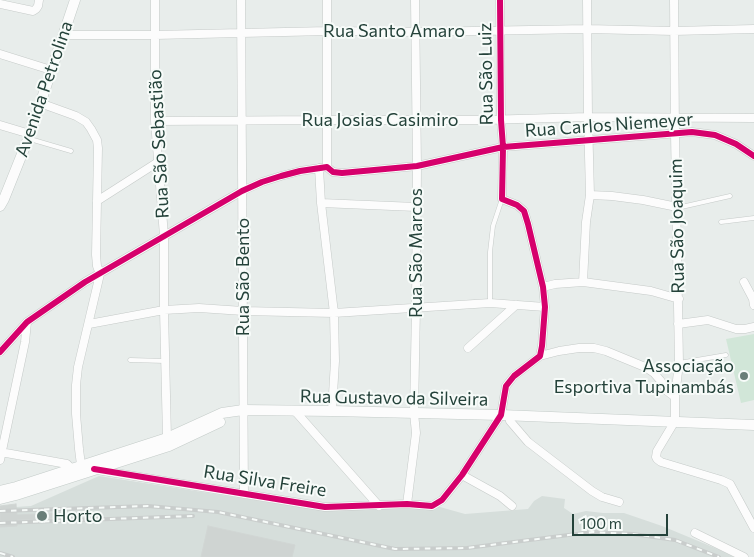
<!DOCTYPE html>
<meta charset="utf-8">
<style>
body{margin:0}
#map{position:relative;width:754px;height:557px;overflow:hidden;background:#e8edeb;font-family:Commissioner,sans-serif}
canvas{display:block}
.scale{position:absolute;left:572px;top:514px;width:96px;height:22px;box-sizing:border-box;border:2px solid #24423a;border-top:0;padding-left:6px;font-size:15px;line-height:18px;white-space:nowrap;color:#24423a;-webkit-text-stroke:4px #f7fbf9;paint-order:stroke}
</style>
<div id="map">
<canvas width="754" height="557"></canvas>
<div class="scale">100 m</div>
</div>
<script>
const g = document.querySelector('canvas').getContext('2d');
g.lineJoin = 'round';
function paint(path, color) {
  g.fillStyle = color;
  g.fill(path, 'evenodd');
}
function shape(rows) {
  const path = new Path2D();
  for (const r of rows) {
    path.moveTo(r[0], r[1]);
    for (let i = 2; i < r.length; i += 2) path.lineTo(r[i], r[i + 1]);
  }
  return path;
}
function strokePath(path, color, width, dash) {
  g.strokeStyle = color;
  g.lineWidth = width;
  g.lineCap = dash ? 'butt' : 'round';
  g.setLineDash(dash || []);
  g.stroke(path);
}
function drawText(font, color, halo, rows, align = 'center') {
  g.font = font + ' Commissioner,sans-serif';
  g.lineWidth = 4;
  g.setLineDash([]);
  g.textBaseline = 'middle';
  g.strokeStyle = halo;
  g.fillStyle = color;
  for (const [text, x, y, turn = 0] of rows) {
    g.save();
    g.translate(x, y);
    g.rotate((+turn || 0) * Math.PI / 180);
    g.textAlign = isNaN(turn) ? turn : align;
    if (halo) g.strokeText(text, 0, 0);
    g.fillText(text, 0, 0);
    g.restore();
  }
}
const built = shape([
 [99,476,312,509,397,507,440,507,465,514,528,509,534,501,542,496,565,499,564,508,573,514,586,511,603,513,624,513,662,526,720,550,734,557,0,557,0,508,31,506]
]);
const green = shape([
 [754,334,754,400,741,403,726,339]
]);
const building = shape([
 [16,504,17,515,84,512,84,517,17,520,17,526,0,527,0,506,16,504],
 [208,526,295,545,292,557,201,557,208,526]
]);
const lane = shape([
 [30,139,71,151],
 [677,208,730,196],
 [721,222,754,218],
 [490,302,490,252,493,226,502,199],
 [130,360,165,361],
 [679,363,726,355]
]);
const street = shape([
 [155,0,155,121,164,236,164,310,167,438],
 [241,0,244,494],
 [674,0,675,134,679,363,675,397,675,421,657,451,656,457,657,459,661,462,721,480,730,484,754,528],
 [0,4,33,11,36,9,38,6,39,0],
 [64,35,155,35,328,31,416,32,587,29,674,31,754,29],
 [0,54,51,70],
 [40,103,76,116,86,122,91,129,97,140,98,148,96,255,97,266,100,274,78,367,76,385,76,414,79,449,81,465],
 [155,121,328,120,483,120,588,117,754,118],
 [0,125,30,134],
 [327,167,327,0],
 [319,168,321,203,334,313,335,361,332,411],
 [590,195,612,196,643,200,677,207],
 [97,201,158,162],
 [321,203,416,207],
 [583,282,586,222,590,195,588,117,587,0],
 [744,282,753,299,754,305],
 [543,287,555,284,583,282,651,291,679,299],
 [89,324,164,310,199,308,243,311,334,313,490,303,545,307],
 [678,324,708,320,736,329,745,329,754,327],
 [468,348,516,305],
 [0,352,27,322,85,282,242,191,262,182,281,176,300,171,327,167,333,172,342,173,417,166,503,147,692,132,715,135,736,144,754,156],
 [540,356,559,351,579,348,594,348,606,351,645,367,654,373,660,380,667,391,675,397],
 [295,411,379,506],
 [509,416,510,421,528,442,592,491,602,497,619,502],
 [0,452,67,464,72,469],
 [0,460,25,342,27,322],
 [97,470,325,507,407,504,432,506,442,500,462,475,501,415,506,386,514,376,540,356,542,346,545,307,543,287,528,224,524,211,517,205,502,199,503,147,501,120,500,0],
 [462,475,500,496,512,506],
 [407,504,416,433,414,413,416,307,417,166,415,0],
 [695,533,744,557]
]);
const secondary = shape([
 [0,206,4,199,30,134,75,0],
 [0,491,16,487,167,438,222,413,243,410,332,411,501,415,754,425],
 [0,499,16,495,169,446,220,422]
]);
const rail = shape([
 [0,511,148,506,218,512,395,549,467,548,592,532,633,534,675,540,719,557],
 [0,523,193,516],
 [0,553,13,557]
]);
const cycleway = shape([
 [0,352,27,322,85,282,242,191,262,182,281,176,300,171,327,167,333,172,342,173,417,166,503,147,692,132,715,135,736,144,754,156],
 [94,469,325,507,407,504,432,506,442,500,462,475,501,415,506,386,514,376,540,356,542,346,545,307,543,287,528,224,524,211,517,205,502,199,503,147,501,120,500,0]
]);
const markers = [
 [744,376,5,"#697e78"],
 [42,516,6,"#697e78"]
];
const streetNames = [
 ["Rua Santo Amaro",394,31],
 ["Rua São Luiz",486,74,-91],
 ["Avenida Petrolina",44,89,-71],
 ["Rua Josias Casimiro",380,120],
 ["Rua Carlos Niemeyer",609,125,-4],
 ["Rua São Sebastião",159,144,-93],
 ["Rua São Joaquim",677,226,-91],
 ["Rua São Marcos",416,253,-90],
 ["Rua São Bento",243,277,-90],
 ["Rua Gustavo da Silveira",394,398,1],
 ["Rua Silva Freire",265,481,9]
];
const poiNames = [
 ["Associação",734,366],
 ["Esportiva Tupinambás",734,387],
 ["Horto",53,516,"left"]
];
paint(built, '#d6dedb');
paint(green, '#d1e6d8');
paint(building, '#cfd4d2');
strokePath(building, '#d1d6d4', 1);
strokePath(lane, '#c5cac8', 5);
strokePath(street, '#c5cac8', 9);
strokePath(secondary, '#c3cbc8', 11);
strokePath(lane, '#fcfcfc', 4);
strokePath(street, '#fcfcfc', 8);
strokePath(secondary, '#fcfcfc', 10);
strokePath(rail, '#c9cdcc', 4);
strokePath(rail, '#f7fbf9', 2, [5.5]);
strokePath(cycleway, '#d6006c', 6);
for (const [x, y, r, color] of markers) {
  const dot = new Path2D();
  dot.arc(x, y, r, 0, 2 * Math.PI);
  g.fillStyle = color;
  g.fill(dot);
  strokePath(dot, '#f7fbf9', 2);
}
drawText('18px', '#24423a', '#f7fbf9', streetNames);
drawText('18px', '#24423a', '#f7fbf9', poiNames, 'right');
</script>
